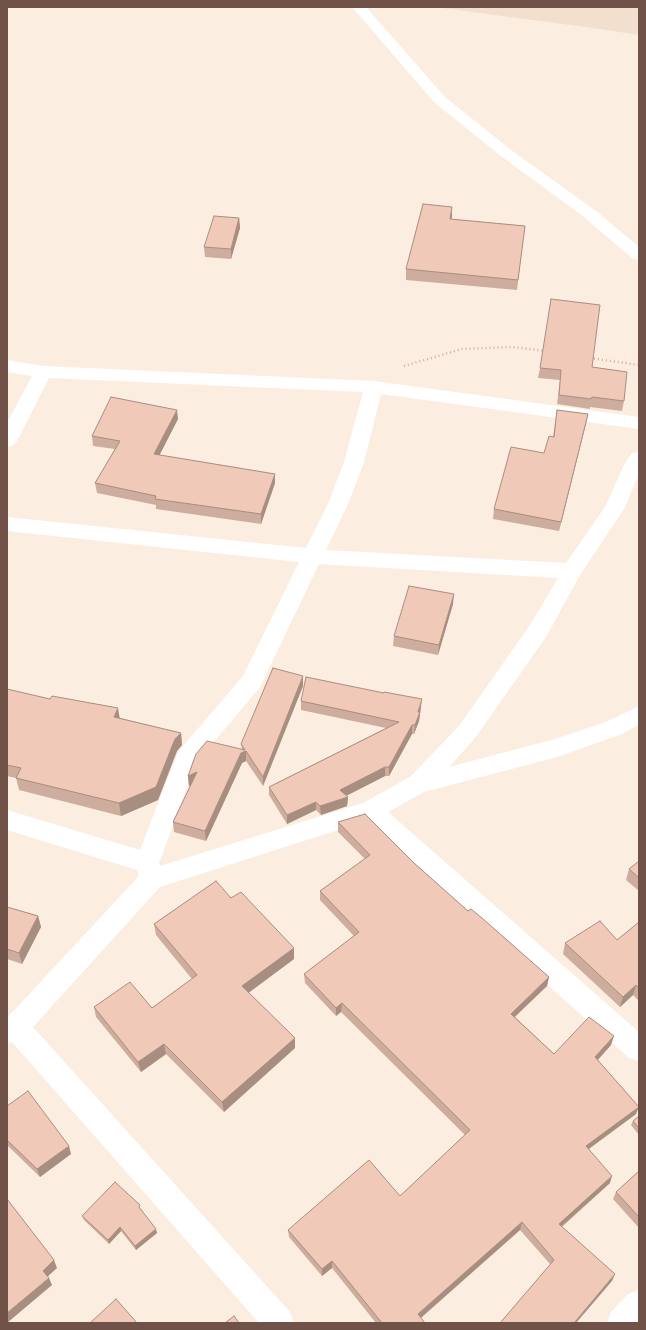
<!DOCTYPE html>
<style>
body{margin:0}
#map{position:relative;width:646px;height:1330px;overflow:hidden;background:#fbeee0;font-family:Karla,sans-serif}
canvas{display:block}
.frame{position:absolute;inset:0;border:8px solid #715248;pointer-events:none}
</style>
<div id="map">
<canvas width="646" height="1330"></canvas>
<div class="frame"></div>
</div>
<script>
const g = document.querySelector('canvas').getContext('2d');
g.lineJoin = 'round';
function paint(path, color) {
  g.fillStyle = color;
  g.fill(path, 'evenodd');
}
function shape(rows) {
  const path = new Path2D();
  for (const r of rows) {
    path.moveTo(r[0], r[1]);
    for (let i = 2; i < r.length; i += 2) path.lineTo(r[i], r[i + 1]);
  }
  return path;
}
function strokePath(path, color, width, dash) {
  g.strokeStyle = color;
  g.lineWidth = width;
  g.lineCap = dash ? 'butt' : 'round';
  g.setLineDash(dash || []);
  g.stroke(path);
}
const residential = shape([
 [435,7,639,7,639,35,600,29]
]);
const path = shape([
 [590,358,639,365],
 [404,366,462,349,512,347,546,351]
]);
const minor = shape([
 [352,7,366,7,445,97,511,150,596,211,639,247,639,260,633,259,584,217,501,156,435,103,352,7],
 [7,360,43,366,374,381,639,417,639,429,381,394,364,462,348,504,326,550,566,563,605,507,625,463,632,453,639,452,639,474,624,509,580,575,546,637,475,738,449,767,555,739,606,722,639,706,639,725,622,734,557,757,424,792,388,812,639,1032,639,1061,629,1058,366,821,160,887,33,1027,290,1312,294,1323,259,1323,12,1042,7,1044,7,1018,139,876,137,870,7,830,7,810,140,850,178,752,243,676,299,562,7,531,7,517,306,548,328,504,344,462,363,392,49,378,17,441,14,445,7,447,7,423,32,376,7,372,7,360],
 [319,564,558,578,530,625,459,726,410,777,363,803,160,866,159,863,196,763,260,687,319,564],
 [639,1290,639,1323,607,1323,611,1312,628,1294,639,1290]
]);
const wall = shape([
 [239,218,240,228,231,259,205,257,204,247],
 [451,219,525,226,517,290,406,280,406,269],
 [592,367,624,401,622,411,590,407,590,409,557,404,560,380,538,378,540,368],
 [557,410,588,414,586,423,559,531,493,519,494,509,544,453,553,437],
 [178,419,159,455,275,474,275,483,261,524,156,509,156,505,97,493,95,483,115,449,93,446,92,436],
 [453,604,438,655,393,646,394,636],
 [303,676,303,686,263,786,246,761,242,763,206,841,174,832,173,822,191,785,189,786,188,776,242,749,241,744],
 [7,689,120,718,181,733,182,745,177,751,158,800,121,816,19,790,16,778,7,776],
 [384,693,421,708,420,713,419,721,414,734,412,734,389,776,385,776,346,796,348,797,347,806,321,815,316,810,287,824,269,795,269,787,386,728,301,710,301,701],
 [338,822,414,863,468,911,549,977,547,986,515,1017,554,1054,611,1045,598,1060,636,1114,589,1149,610,1183,562,1227,612,1281,550,1264,520,1230,421,1318,425,1323,376,1323,332,1268,322,1276,289,1237,288,1230,400,1196,465,1135,341,1012,336,1016,305,983,304,974,354,936,320,900,320,891,365,859,338,832],
 [639,861,639,891,626,880,629,869],
 [231,898,294,959,248,993,295,1038,295,1048,224,1112,166,1054,141,1072,96,1017,94,1007,152,1008,192,979,156,935,154,924],
 [7,907,38,916,41,927,22,964,7,959],
 [639,922,639,1001,633,995,620,1007,563,954,565,943,617,940],
 [7,1106,71,1154,40,1177,7,1145],
 [639,1116,639,1135,631,1125,633,1121],
 [639,1171,639,1228,613,1199,616,1192],
 [141,1209,141,1210,157,1233,136,1250,121,1231,109,1244,84,1220,82,1216]
]);
const shadedWall = shape([
 [452,207,452,217,449,229,450,219],
 [239,218,240,228,231,259,231,249],
 [177,410,178,419,155,464,154,454],
 [588,414,586,423,559,531,561,522],
 [275,474,275,483,261,524,261,514],
 [454,594,453,604,438,655,439,645],
 [303,676,303,686,263,786,263,777],
 [422,699,419,721,414,734,415,725],
 [118,708,120,720,114,717],
 [412,725,412,734,389,776,389,767],
 [181,733,182,745,177,751,158,800,121,816,119,803],
 [246,751,246,761,242,763,206,841,205,831,241,753],
 [385,767,385,776,340,799,340,790],
 [197,772,198,782,189,786,188,776],
 [348,797,347,806,321,815,320,806],
 [316,802,316,810,287,824,287,815],
 [38,916,41,927,22,964,19,953],
 [294,948,294,959,243,997,242,986],
 [549,977,547,986,509,1022,511,1014],
 [636,985,633,995,620,1007,623,997],
 [342,1003,341,1012,336,1016,336,1008],
 [614,1036,611,1045,593,1065,595,1057],
 [295,1038,295,1048,224,1112,222,1102],
 [164,1044,166,1054,141,1072,138,1062],
 [639,1107,636,1114,583,1153,586,1146],
 [69,1146,71,1154,40,1177,37,1169],
 [612,1176,610,1183,556,1231,559,1224],
 [522,1222,520,1230,417,1321,418,1314],
 [120,1227,121,1231,109,1244,108,1240],
 [156,1229,157,1233,136,1250,135,1246],
 [54,1260,57,1268,46,1278,43,1271],
 [332,1261,332,1268,322,1276,322,1269],
 [615,1274,612,1281,576,1323,574,1323],
 [49,1278,52,1285,7,1323,7,1313]
]);
const building = shape([
 [423,204,452,207,450,219,525,226,518,280,406,269,423,204],
 [214,216,239,218,231,249,204,247,214,216],
 [551,299,600,305,592,367,627,372,624,401,592,397,591,399,559,395,561,370,540,368,551,299],
 [111,397,177,410,154,454,275,474,261,514,155,499,156,496,95,483,120,441,92,436,111,397],
 [557,410,588,414,561,522,494,509,511,447,544,453,549,436,554,437,557,410],
 [409,586,454,594,439,645,394,636,409,586],
 [273,668,303,676,263,777,246,751,241,753,205,831,173,822,197,772,188,776,196,754,207,741,245,750,241,744,273,668],
 [306,677,384,693,384,692,422,699,418,712,420,712,415,725,412,725,389,767,385,767,340,790,348,797,320,806,316,802,287,815,269,787,399,722,301,701,306,677],
 [7,689,50,699,52,696,118,708,114,717,181,733,175,739,156,787,119,803,16,778,21,768,7,765,7,689],
 [365,814,414,863,468,911,471,909,482,918,549,977,511,1014,554,1054,589,1017,614,1036,595,1057,639,1107,586,1146,612,1176,559,1224,615,1274,574,1323,500,1323,554,1260,522,1222,418,1314,425,1323,382,1323,332,1261,322,1269,288,1230,369,1160,400,1196,470,1130,342,1003,336,1008,304,974,359,932,320,891,370,855,338,822,365,814],
 [639,861,639,878,629,869,639,861],
 [216,881,231,898,241,892,294,948,242,986,295,1038,222,1102,164,1044,138,1062,94,1007,130,982,152,1008,197,975,154,924,216,881],
 [7,907,38,916,19,953,7,949,7,907],
 [600,921,617,940,639,922,639,988,636,985,623,997,565,943,600,921],
 [28,1091,69,1146,37,1169,7,1140,7,1106,28,1091],
 [639,1116,639,1128,633,1121,639,1116],
 [639,1171,639,1217,616,1192,639,1171],
 [115,1182,140,1205,139,1207,156,1229,135,1246,120,1227,108,1240,82,1216,115,1182],
 [7,1199,54,1260,43,1271,49,1278,7,1313,7,1199],
 [116,1299,137,1323,90,1323,116,1299],
 [234,1316,239,1323,225,1323,234,1316]
]);
paint(residential, '#f3dfce');
strokePath(path, '#d4ac9c', 2.5, [1, 3]);
paint(minor, '#fff');
paint(wall, '#cead9e');
paint(shadedWall, '#a88d81');
paint(building, '#f0c9b8');
strokePath(building, '#a88d81', 1);
</script>
